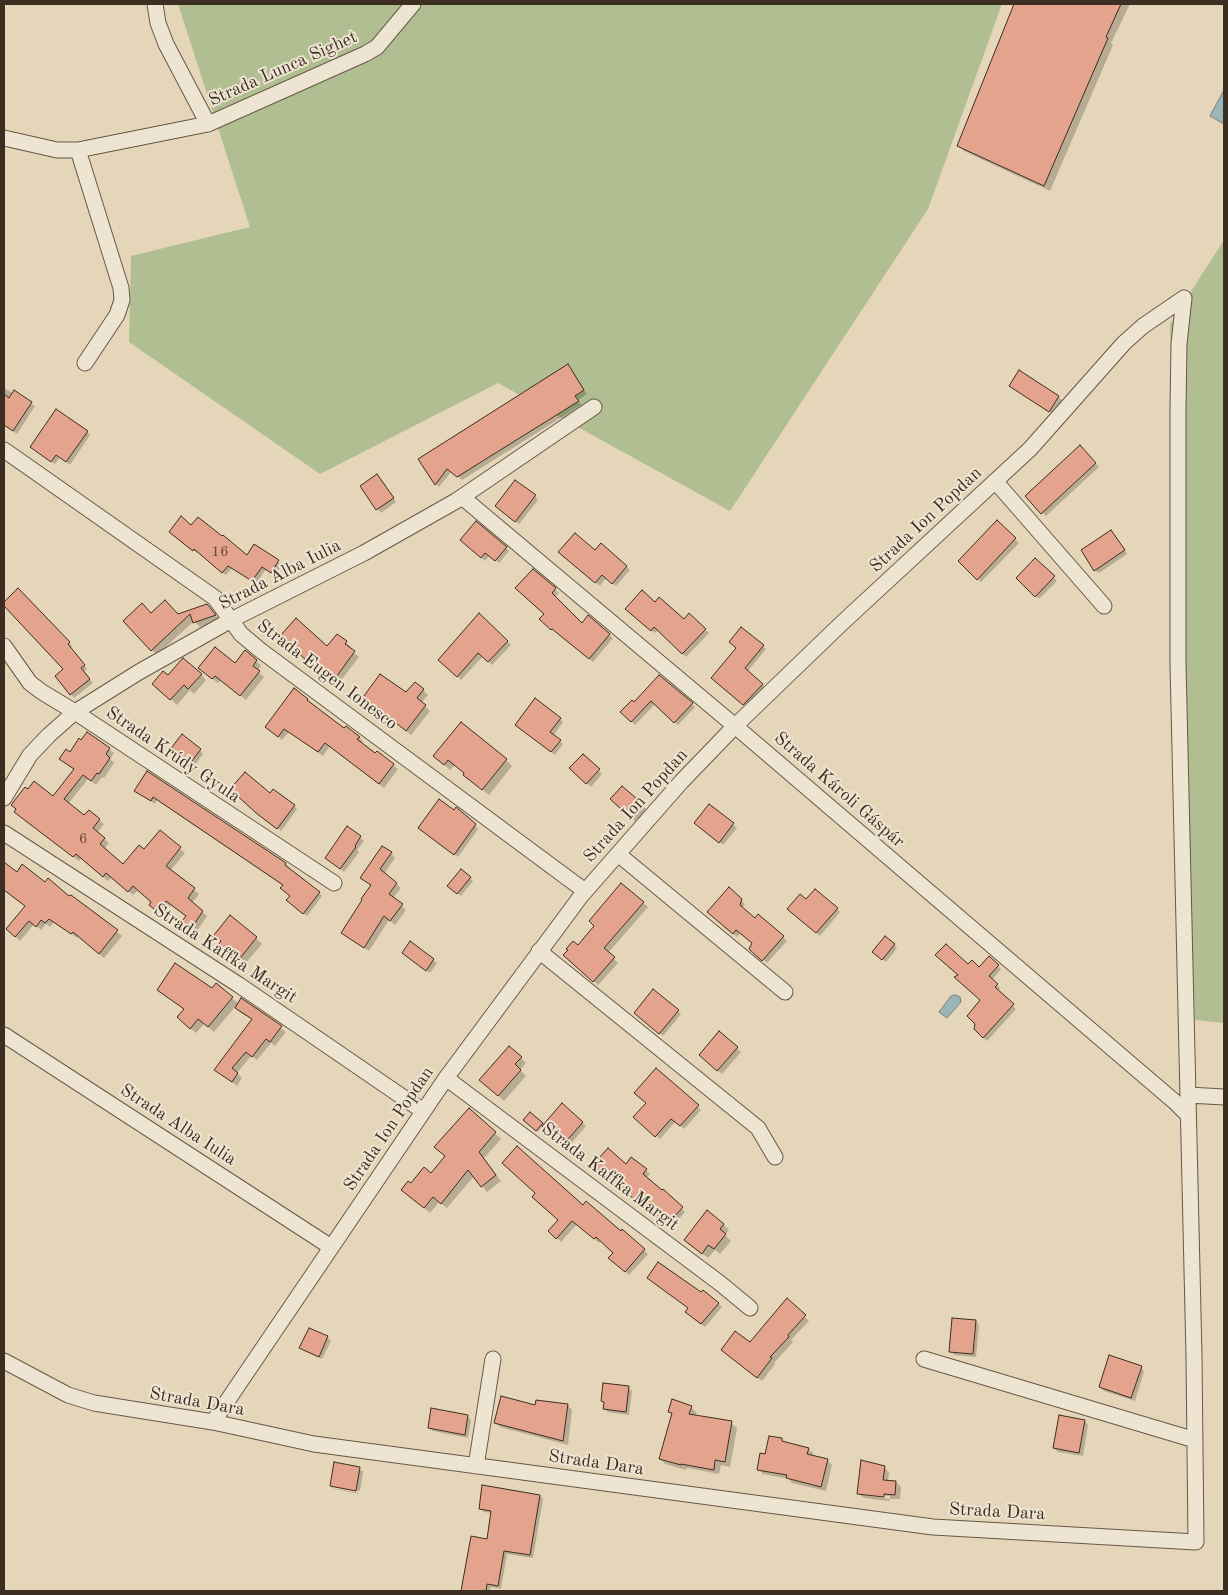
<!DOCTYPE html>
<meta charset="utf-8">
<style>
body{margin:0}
#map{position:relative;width:1228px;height:1595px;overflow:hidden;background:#e5d6b9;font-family:"Old Standard TT",serif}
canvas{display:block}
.frame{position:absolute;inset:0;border:5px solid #3c2e20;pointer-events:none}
</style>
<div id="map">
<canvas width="1228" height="1595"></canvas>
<div class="frame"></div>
</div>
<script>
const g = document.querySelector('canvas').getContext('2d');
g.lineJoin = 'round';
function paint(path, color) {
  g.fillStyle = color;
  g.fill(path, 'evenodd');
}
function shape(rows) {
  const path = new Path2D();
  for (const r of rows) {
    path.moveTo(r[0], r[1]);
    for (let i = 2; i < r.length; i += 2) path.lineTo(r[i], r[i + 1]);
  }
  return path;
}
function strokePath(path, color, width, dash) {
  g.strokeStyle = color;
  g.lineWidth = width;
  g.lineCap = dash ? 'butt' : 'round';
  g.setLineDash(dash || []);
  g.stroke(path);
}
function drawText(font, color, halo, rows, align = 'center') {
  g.font = font + ' "Old Standard TT",serif';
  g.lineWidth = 4;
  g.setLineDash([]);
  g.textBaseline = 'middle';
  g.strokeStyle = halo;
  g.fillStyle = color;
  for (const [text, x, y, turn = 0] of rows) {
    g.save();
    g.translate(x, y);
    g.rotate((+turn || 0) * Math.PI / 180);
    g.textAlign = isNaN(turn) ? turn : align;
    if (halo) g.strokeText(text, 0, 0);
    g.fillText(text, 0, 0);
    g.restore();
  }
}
const green = shape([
 [178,4,1002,4,928,209,730,511,498,383,320,474,129,342,131,256,250,227],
 [1224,240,1224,1023,1195,1020,1170,324]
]);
const water = shape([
 [1224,90,1224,124,1210,116,1224,90],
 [955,995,960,997,961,1002,947,1018,939,1012,951,996,955,995]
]);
const shadow = shape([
 [1016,4,1130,4,1111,43,1113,45,1050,191,964,151,958,145],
 [571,369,587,394,578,400,581,405,462,480,451,472,439,487,436,484,420,459],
 [1011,386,1058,397,1062,400,1053,414],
 [4,388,35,406,17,434,4,425],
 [87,432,90,435,70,465,60,457,55,464,32,447],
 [1080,447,1099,467,1046,516,1026,496],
 [381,479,396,502,381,513,362,486],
 [535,496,538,500,519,524,500,509],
 [997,522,1019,543,981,582,960,561],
 [192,526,247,557,254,546,282,565,275,575,266,569,256,584,232,568,226,575,198,552,197,553,174,535],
 [1115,535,1127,554,1099,573,1095,570],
 [465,543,506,548,509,551,499,563,490,555,485,561],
 [602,544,630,570,616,586,606,578,600,586,564,556,595,552],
 [1035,560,1057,581,1039,599,1018,578],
 [533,570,559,593,554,598,582,624,609,635,613,638,593,662,544,623,546,614],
 [18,589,72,646,71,648,87,669,84,672,93,683,74,698,71,694,65,669,4,604],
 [655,604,684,620,689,614,709,633,686,657,658,630,655,633,631,612],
 [212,611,220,620,200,627,194,621,157,655,125,621,151,614,178,615],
 [479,615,511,645,492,665,483,656,461,680,439,660],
 [286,641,328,648,346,642,351,647,349,649,359,657,339,683,314,666],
 [763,646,766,649,747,672,766,688,747,708,716,682],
 [256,661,261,666,257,671,264,677,246,700,221,680,218,683,205,673],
 [201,674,206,680,194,694,190,690,177,705,159,689,168,677],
 [659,676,695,707,678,725,655,704,635,725,622,712,634,704],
 [423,690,428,695,421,703,430,711,411,735,385,714,384,716,368,705],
 [307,700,344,730,359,737,363,742,361,744,375,755,393,765,398,769,384,788,330,746,323,756,289,732,282,740,271,731],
 [560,719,563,722,553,736,563,744,555,755,520,728],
 [109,749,114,753,110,759,114,763,104,778,102,777,96,785,88,779,68,804,85,817,99,820,104,824,97,833,109,843,104,849,123,865,145,851,160,832,185,853,170,871,199,894,192,903,207,916,193,937,184,930,187,916,171,905,163,916,155,909,152,902,138,890,133,895,112,877,108,881,81,858,79,861,15,812,53,798,74,770,61,759,70,753],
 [200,750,203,754,192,769,174,754],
 [435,756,506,760,512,766,489,795,470,780,465,773,455,765,450,770],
 [583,756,602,774,591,787,571,768],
 [147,772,285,864,289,867,288,869,319,893,322,896,307,916,291,904,291,896,284,886,157,800,155,804,139,794,136,791],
 [623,788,647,810,636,822,612,799],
 [235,793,270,795,294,806,297,809,281,831],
 [710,805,737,828,723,845,699,826],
 [475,825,478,829,458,857,419,828],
 [347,828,364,841,357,850,359,852,344,872,326,858],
 [391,853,395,858,384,874,401,888,393,898,406,910,395,925,389,920,369,951,342,933,372,886,361,878],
 [4,864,17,873,45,884,70,898,71,896,122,936,104,958,78,936,77,938,54,922,50,927,46,924,41,930,34,924,20,941,12,933,26,907,4,890],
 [470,878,473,881,461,896,452,889],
 [621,885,648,907,608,953,618,963,598,985,570,960,596,926],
 [729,889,745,904,742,909,755,920,758,916,787,941,767,963,751,949,753,943,741,932,737,937,709,912],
 [806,901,837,909,840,912,820,936,793,912],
 [256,938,262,944,243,966,225,951],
 [894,945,897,948,886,962,877,955],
 [407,956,433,960,437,963,430,973],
 [989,958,1001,969,992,980,1000,988,998,991,1016,1009,987,1041,975,1029,982,1000,968,966,980,969],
 [216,985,239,1004,242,1000,286,1032,275,1046,271,1043,257,1060,251,1056,237,1073,242,1078,237,1086,216,1070,253,1020,241,1013,235,1007,214,1032,204,1024,196,1033,184,1023,185,1010,159,990,212,989],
 [678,1011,681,1014,663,1036,639,1016],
 [720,1033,741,1052,722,1074,704,1058],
 [521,1058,526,1063,520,1070,526,1076,504,1101,486,1085],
 [656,1070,701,1110,684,1129,676,1121,660,1139,638,1120,647,1103],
 [469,1109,501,1139,484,1158,501,1181,487,1192,474,1176,447,1208,439,1202,430,1213,408,1195,411,1185,432,1175,447,1156],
 [530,1113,543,1125,538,1132,524,1119],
 [582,1123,586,1126,568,1147,547,1129],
 [632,1158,650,1174,646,1178,663,1191,685,1212,670,1229,639,1201,638,1202,611,1179,608,1182,592,1168,626,1166],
 [583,1206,621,1232,622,1230,648,1254,629,1275,610,1258,614,1253,601,1240,599,1243,577,1224,561,1242,550,1231],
 [723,1224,729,1230,725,1235,731,1241,720,1254,715,1250,708,1258,691,1245],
 [649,1278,718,1303,722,1307,705,1327,690,1315,690,1308],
 [787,1300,809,1321,791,1340,793,1342,774,1363,775,1364,762,1381,722,1350,750,1344],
 [976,1321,979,1325,976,1357,954,1355,951,1351],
 [327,1337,331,1341,322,1359,304,1351,301,1348],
 [1141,1367,1144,1371,1135,1401,1104,1391,1100,1387],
 [628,1387,632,1391,629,1415,608,1412,605,1409,605,1404,602,1400],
 [567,1405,572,1410,568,1445,500,1427,495,1422,536,1407],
 [691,1407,697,1413,695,1416,731,1423,737,1428,730,1467,721,1465,719,1474,687,1468,686,1470,665,1464,660,1458,673,1415,669,1411],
 [468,1417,471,1420,468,1438,433,1431,429,1427],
 [1085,1421,1088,1425,1083,1456,1058,1452,1054,1448],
 [782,1440,785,1443,808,1449,813,1453,812,1457,827,1460,832,1465,826,1491,792,1483,789,1479,763,1474,758,1469,766,1456],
 [884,1467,889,1472,888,1481,896,1482,901,1487,900,1499,890,1499,890,1496,863,1493,863,1495,890,1499,889,1501,864,1498,858,1493],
 [359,1468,363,1472,360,1491,333,1486,333,1488,331,1486],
 [333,1488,359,1493,359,1494,335,1489],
 [540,1496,543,1499,533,1558,507,1554,501,1589,491,1587,490,1591,463,1591,472,1537,488,1540,492,1513,484,1512,480,1508]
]);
const building = shape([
 [1014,4,1121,4,1106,37,1108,38,1044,186,957,146,1014,4],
 [568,364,584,390,575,396,579,401,457,477,447,469,435,485,418,459,568,364],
 [1019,370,1059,396,1049,412,1009,386,1019,370],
 [14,390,32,402,13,431,4,425,4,394,9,398,14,390],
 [56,409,88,431,66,462,56,455,51,462,30,447,56,409],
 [1080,445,1096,463,1041,514,1025,496,1080,445],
 [377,474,394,498,376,510,360,486,377,474],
 [515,480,536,495,515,522,495,506,515,480],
 [181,516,191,525,198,517,222,536,223,535,247,555,254,544,279,560,271,573,262,567,252,581,228,566,222,573,194,549,193,551,169,532,181,516],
 [997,520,1016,538,977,580,958,561,997,520],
 [476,521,507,547,495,561,485,553,481,558,460,540,476,521],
 [1111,530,1125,550,1094,571,1081,550,1111,530],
 [575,533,595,550,601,543,627,566,612,584,602,575,595,583,558,552,575,533],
 [1035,558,1055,576,1035,597,1016,578,1035,558],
 [533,569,556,588,552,593,582,623,588,615,610,634,589,659,552,629,551,630,539,619,544,614,515,588,533,569],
 [18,588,70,642,68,644,85,665,81,668,90,679,70,695,55,676,63,669,4,606,4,602,18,588],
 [642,590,655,602,659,597,684,619,689,613,706,629,682,654,654,627,651,631,625,609,642,590],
 [165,600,178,614,207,604,216,615,193,623,190,614,151,651,123,621,142,603,151,613,165,600],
 [479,613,508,641,488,662,478,653,457,677,438,660,479,613],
 [296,618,327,646,337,634,347,641,345,644,355,651,334,680,308,662,280,636,296,618],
 [741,627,764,645,745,668,763,684,743,705,711,678,736,648,729,642,741,627],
 [215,647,235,663,245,650,257,660,253,666,260,671,240,696,215,676,212,679,198,668,215,647],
 [183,658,202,674,188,689,184,685,170,700,152,684,163,671,168,675,183,658],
 [380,674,406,692,415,682,424,689,417,698,426,705,406,731,380,710,378,713,361,700,380,674],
 [659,675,693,703,674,723,651,701,631,722,620,712,632,700,634,702,659,675],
 [294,688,308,699,307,700,344,728,346,726,360,737,357,739,375,753,377,751,394,764,379,784,325,743,318,752,284,729,278,737,265,727,294,688],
 [535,698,561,718,550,732,561,740,551,752,515,725,535,698],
 [461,722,507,759,482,790,463,775,464,773,448,760,444,765,433,756,461,722],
 [87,732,110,748,106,754,110,758,99,774,97,773,91,781,83,775,64,799,84,815,89,810,100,819,93,828,105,838,100,844,123,864,139,845,144,849,160,830,181,847,166,866,195,888,188,898,203,911,188,933,178,926,186,916,166,901,158,912,149,905,151,902,133,886,128,892,106,873,103,877,76,854,73,857,14,812,16,809,11,805,25,787,28,789,34,781,53,796,74,769,59,759,66,749,70,752,79,738,81,740,87,732],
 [182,734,201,749,188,766,169,751,182,734],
 [583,754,600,769,586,784,569,768,583,754],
 [147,771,286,863,285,865,320,892,303,914,286,900,290,896,280,888,283,885,153,797,151,801,134,791,147,771],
 [245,772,270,793,273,789,295,805,277,829,256,813,230,789,245,772],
 [622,786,644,805,632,819,610,799,622,786],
 [439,799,454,810,456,807,476,824,454,855,418,828,439,799],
 [709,804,734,823,719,843,694,823,709,804],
 [347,826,361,836,355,846,356,847,340,869,325,858,347,826],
 [382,846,392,852,380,869,397,883,389,894,403,904,390,921,384,916,364,948,341,933,362,900,361,899,371,885,360,878,382,846],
 [4,862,17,872,22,864,45,882,48,878,69,896,71,895,118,930,99,954,73,932,71,934,49,919,45,923,41,920,36,927,29,921,15,937,6,929,25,906,4,890,4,862],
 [461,869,471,877,457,894,447,886,461,869],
 [621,883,644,902,604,948,615,957,593,982,563,955,568,950,566,949,573,941,578,945,594,926,589,921,621,883],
 [729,887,742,899,740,905,755,918,758,914,784,936,762,961,749,949,752,943,736,930,733,934,707,912,729,887],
 [815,889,838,908,816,933,787,909,800,894,806,899,815,889],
 [230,915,257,937,237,962,217,946,221,941,214,935,230,915],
 [885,936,895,944,882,960,872,952,885,936],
 [410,941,434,959,426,971,402,953,410,941],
 [946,944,968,964,972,960,979,967,989,956,999,965,989,976,998,984,995,987,1014,1004,983,1038,974,1029,975,1024,967,1016,980,1000,954,977,958,975,935,955,946,944],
 [175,963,212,988,216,983,233,997,208,1027,198,1019,190,1029,177,1017,184,1009,157,990,175,963],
 [653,989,679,1010,659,1034,634,1013,653,989],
 [241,998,282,1026,270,1042,266,1039,252,1057,246,1052,232,1068,238,1073,232,1082,214,1070,252,1019,235,1008,241,998],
 [719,1031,738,1047,717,1071,699,1055,719,1031],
 [509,1046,522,1057,515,1064,521,1070,498,1096,479,1080,509,1046],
 [656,1068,699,1105,680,1126,671,1119,655,1137,633,1117,646,1103,634,1093,656,1068],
 [562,1103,583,1122,563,1145,542,1126,562,1103],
 [469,1108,496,1132,479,1152,496,1175,481,1187,468,1170,441,1204,433,1197,424,1208,401,1190,408,1181,411,1183,424,1167,431,1173,445,1156,434,1147,469,1108],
 [530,1112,543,1123,536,1131,523,1120,530,1112],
 [517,1146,583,1205,586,1201,621,1231,622,1229,645,1249,625,1272,608,1258,613,1253,596,1237,594,1239,572,1221,556,1239,548,1231,558,1220,532,1197,535,1193,502,1163,517,1146],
 [608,1148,626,1164,631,1157,647,1169,643,1174,662,1190,663,1189,683,1207,666,1226,635,1198,634,1199,607,1177,604,1180,590,1168,608,1148],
 [707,1210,724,1224,720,1229,726,1234,714,1249,708,1245,702,1254,684,1240,707,1210],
 [658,1262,701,1292,703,1290,719,1303,701,1324,685,1312,688,1308,647,1278,658,1262],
 [787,1298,806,1315,788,1335,789,1337,770,1357,772,1358,757,1378,721,1350,735,1331,750,1342,787,1298],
 [952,1318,976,1320,973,1354,949,1352,952,1318],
 [309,1328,328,1336,319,1357,299,1348,309,1328],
 [1109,1355,1142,1366,1131,1398,1099,1387,1109,1355],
 [603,1383,629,1386,626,1412,603,1409,604,1402,601,1401,603,1383],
 [501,1396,535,1405,536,1400,568,1404,563,1441,494,1423,501,1396],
 [672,1399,692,1406,689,1414,732,1421,725,1462,715,1460,714,1470,681,1464,681,1465,659,1459,672,1413,668,1412,672,1399],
 [431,1408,468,1415,465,1435,428,1428,431,1408],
 [1059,1415,1085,1420,1079,1453,1053,1448,1059,1415],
 [769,1436,782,1438,782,1441,809,1448,807,1454,828,1459,821,1487,786,1478,787,1475,757,1470,760,1453,765,1454,769,1436],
 [861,1460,885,1466,883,1480,896,1481,895,1495,884,1494,884,1497,857,1494,861,1460],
 [334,1462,360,1467,356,1491,330,1486,334,1462],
 [482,1485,540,1495,530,1555,504,1551,498,1586,487,1584,486,1591,461,1591,471,1536,487,1539,491,1511,479,1509,482,1485]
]);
const street = shape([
 [155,4,158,23,166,44,208,124],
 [4,138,57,150,78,150,208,124,365,54,377,47,413,4],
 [78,150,121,288,122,300,117,315,85,363],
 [4,450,215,598,241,634,260,650,585,891],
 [995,481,1104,606],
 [462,497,735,726,1175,1102,1188,1115],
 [4,646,30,683,42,692,75,712,334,883],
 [4,798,30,755,49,735,75,712,139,672,231,620,364,553,456,501,594,407],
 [4,833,239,985,423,1111],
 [618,854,785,992],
 [539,951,758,1128,775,1157],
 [4,1035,331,1247],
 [446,1078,721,1284,750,1308],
 [1188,1095,1224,1097],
 [924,1359,1195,1440],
 [4,1361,68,1395,94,1403,213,1422,314,1444,933,1527,1196,1542,1194,1356,1178,664,1178,408,1179,344,1184,298],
 [213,1422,446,1078,581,896,682,781,735,726,842,623,1030,449,1124,343,1143,326,1184,298],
 [476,1466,493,1359]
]);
const numberNames = [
 ["16",220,552],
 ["6",83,839]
];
const streetNames = [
 ["Strada Lunca Sighet",283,69,-24],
 ["Strada Ion Popdan",926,520,-43],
 ["Strada Alba Iulia",280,575,-27],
 ["Strada Eugen Ionesco",327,675,37],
 ["Strada Krúdy Gyula",173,755,34],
 ["Strada Károli Gáspár",839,790,41],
 ["Strada Ion Popdan",636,806,-48],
 ["Strada Kaffka Margit",225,954,33],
 ["Strada Alba Iulia",178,1125,33],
 ["Strada Ion Popdan",389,1129,-56],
 ["Strada Kaffka Margit",610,1177,37],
 ["Strada Dara",197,1402,10],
 ["Strada Dara",596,1463,8],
 ["Strada Dara",997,1512,3]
];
paint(green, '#b1be91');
paint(water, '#9bb6ba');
strokePath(water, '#75807c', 1);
paint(shadow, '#0003');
paint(building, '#e4a38d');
strokePath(building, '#3c2e20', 1);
strokePath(street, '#665846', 17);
strokePath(street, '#eee4d2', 15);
drawText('15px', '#664b3b', null, numberNames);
drawText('18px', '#3c2e20', '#eee4d2', streetNames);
</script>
